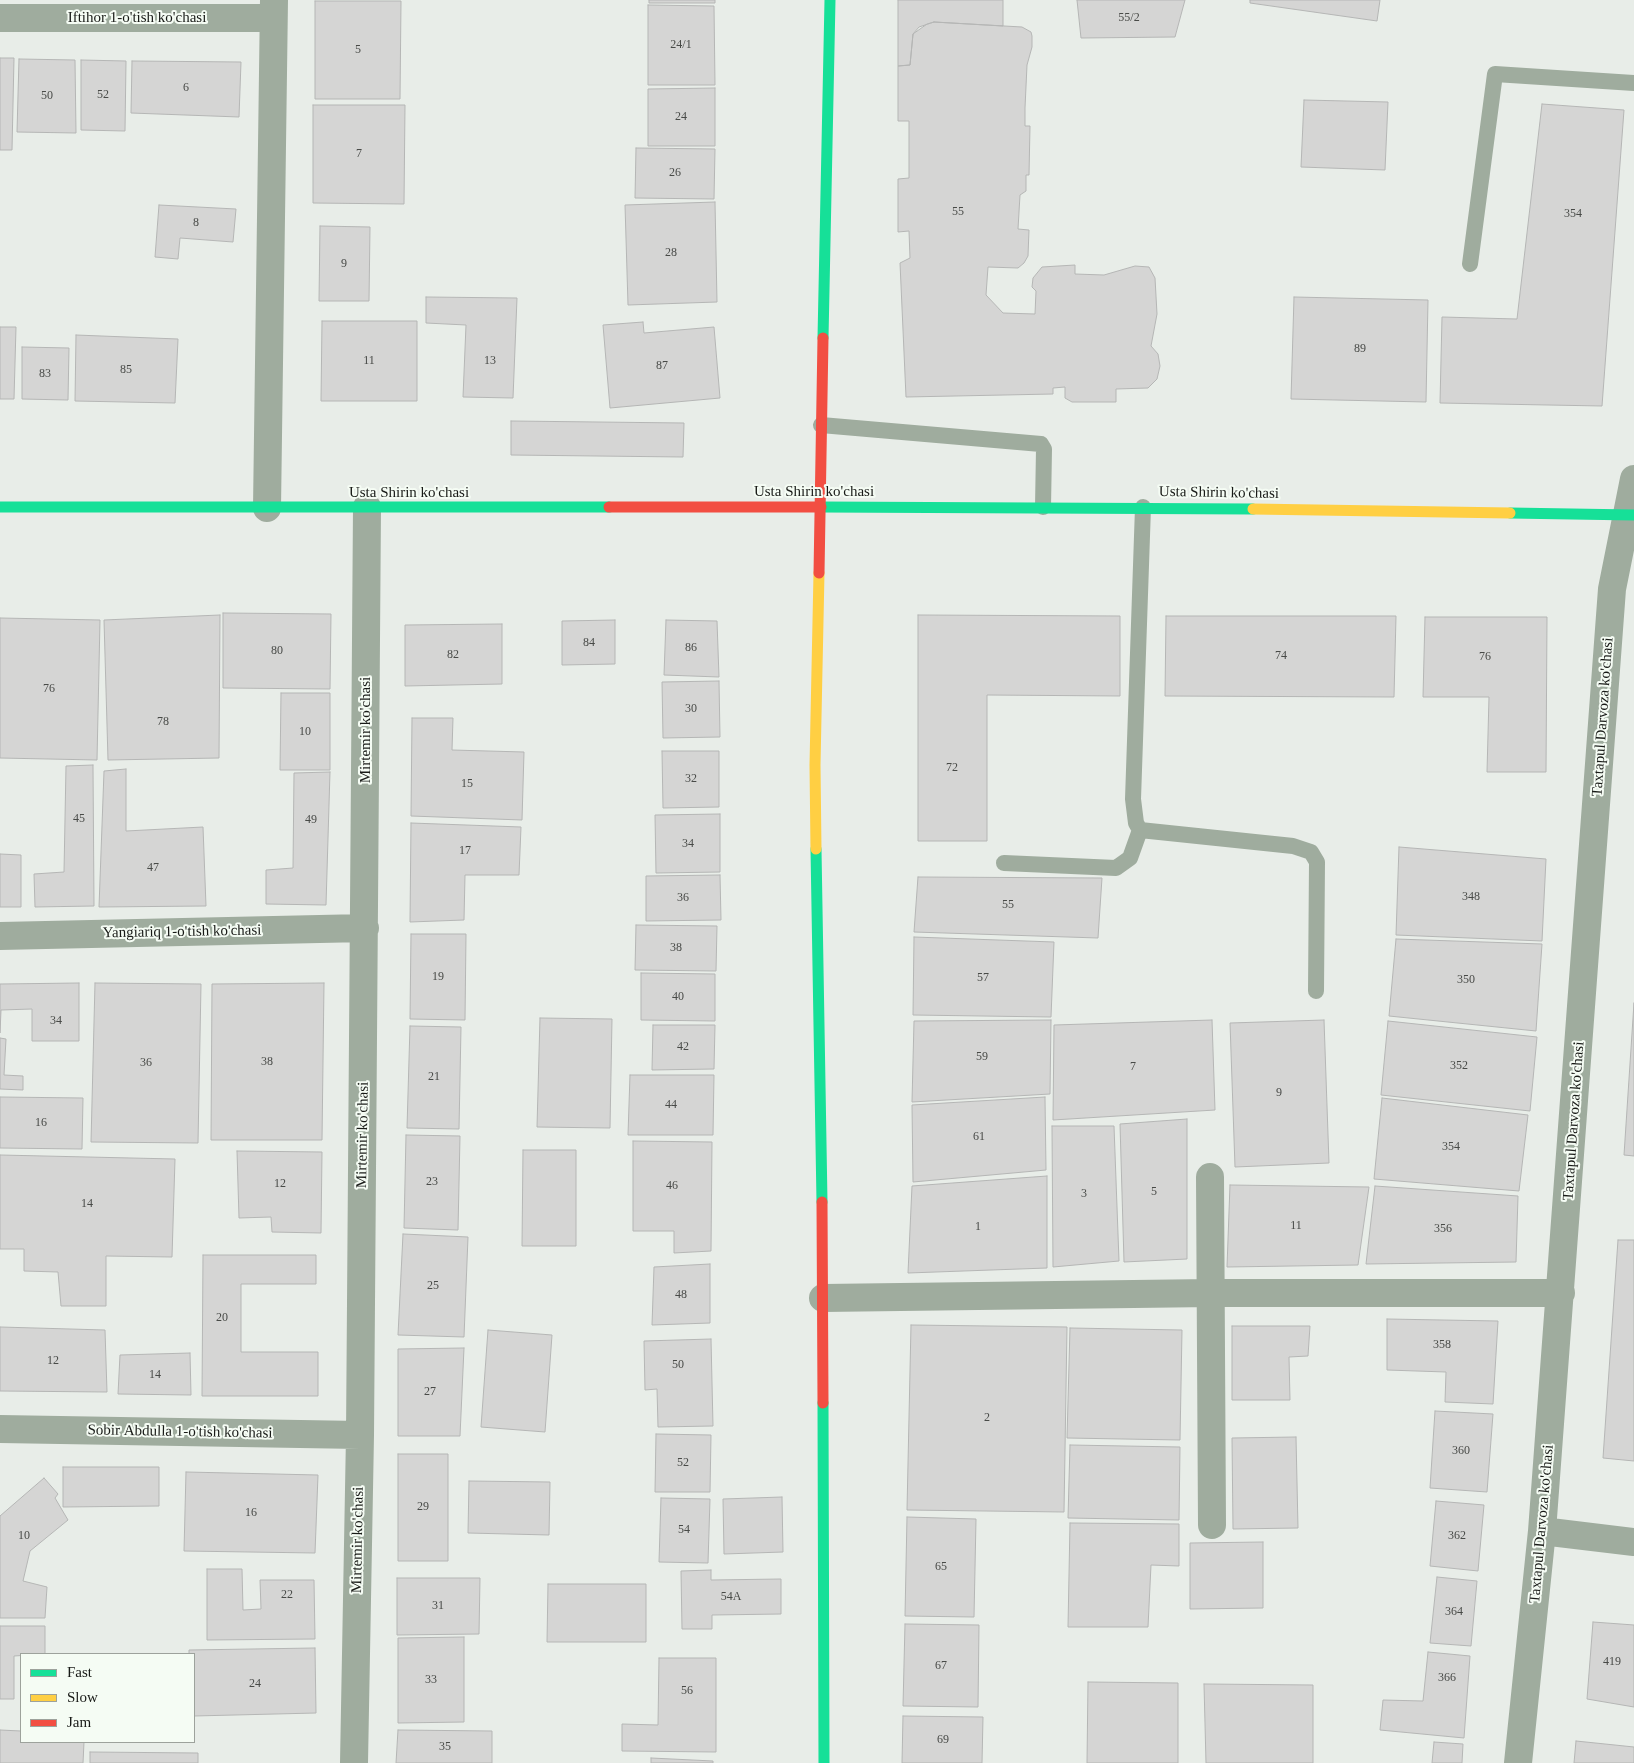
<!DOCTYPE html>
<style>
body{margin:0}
#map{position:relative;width:1634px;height:1763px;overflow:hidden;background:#e8ede8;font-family:Georgia,serif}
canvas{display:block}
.legend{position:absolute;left:20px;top:1653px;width:175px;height:90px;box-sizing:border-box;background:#f5fcf4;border:1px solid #9da29c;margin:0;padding:6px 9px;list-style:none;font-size:15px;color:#181a17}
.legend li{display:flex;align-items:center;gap:10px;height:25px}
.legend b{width:25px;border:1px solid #9da29c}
</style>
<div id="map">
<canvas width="1634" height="1763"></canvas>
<ul class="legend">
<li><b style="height:6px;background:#16e098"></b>Fast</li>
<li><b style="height:6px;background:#ffcf43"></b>Slow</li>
<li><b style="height:6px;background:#f24e42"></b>Jam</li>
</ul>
</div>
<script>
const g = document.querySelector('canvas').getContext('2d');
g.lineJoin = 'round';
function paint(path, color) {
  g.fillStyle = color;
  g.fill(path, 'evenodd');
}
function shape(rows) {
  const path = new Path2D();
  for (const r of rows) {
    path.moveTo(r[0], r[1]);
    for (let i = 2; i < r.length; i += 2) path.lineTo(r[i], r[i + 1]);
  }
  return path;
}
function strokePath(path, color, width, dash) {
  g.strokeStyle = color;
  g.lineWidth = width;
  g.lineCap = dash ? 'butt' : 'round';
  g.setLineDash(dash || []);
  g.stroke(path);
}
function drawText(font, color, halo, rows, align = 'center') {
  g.font = font + ' Georgia,serif';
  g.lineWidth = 4;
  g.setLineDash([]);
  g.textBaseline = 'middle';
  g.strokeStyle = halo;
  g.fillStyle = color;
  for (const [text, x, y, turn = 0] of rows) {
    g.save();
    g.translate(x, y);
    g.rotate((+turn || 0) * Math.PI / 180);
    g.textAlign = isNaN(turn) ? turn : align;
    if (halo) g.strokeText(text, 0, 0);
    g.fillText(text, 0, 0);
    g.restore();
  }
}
const building = shape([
 [649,0,715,0,715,3,649,3,649,0],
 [898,0,1003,0,1003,26,934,22,927,24,913,34,910,65,898,66,898,0],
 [1077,0,1185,0,1175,37,1081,38,1077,0],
 [1250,0,1380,0,1377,21,1250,3,1250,0],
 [315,1,401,1,400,99,315,99,315,1],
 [648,5,714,6,715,85,648,85,648,5],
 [934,22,1022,27,1031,32,1032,36,1032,47,1027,65,1025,108,1025,126,1030,126,1029,175,1026,175,1026,191,1020,195,1018,229,1029,230,1028,256,1024,263,1018,268,988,267,986,295,1003,313,1035,314,1036,291,1032,287,1033,278,1042,267,1075,265,1075,274,1104,275,1135,266,1149,267,1155,278,1157,314,1151,346,1158,354,1160,366,1157,379,1148,388,1116,389,1116,402,1072,402,1065,398,1065,387,1053,388,1053,394,906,397,900,263,910,258,909,231,898,232,898,179,909,178,909,121,898,121,898,66,910,65,913,34,919,27,934,22],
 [0,58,14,58,12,150,0,150,0,58],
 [19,59,75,60,76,133,17,132,19,59],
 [81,60,126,61,125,131,81,130,81,60],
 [132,61,241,62,239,117,131,113,132,61],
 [715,88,715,146,648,146,648,89,715,88],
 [1304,100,1388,102,1385,170,1301,167,1304,100],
 [1542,104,1624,110,1602,406,1440,403,1442,317,1517,319,1542,104],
 [313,105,405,105,404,204,313,203,313,105],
 [636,148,715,149,714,199,635,198,636,148],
 [715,202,717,302,628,305,625,205,715,202],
 [159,205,236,209,233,242,180,238,178,259,155,257,159,205],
 [320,226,370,227,369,301,319,301,320,226],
 [426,297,517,298,513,398,463,397,466,325,426,323,426,297],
 [1294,297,1428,300,1426,402,1291,399,1294,297],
 [322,321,417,321,417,401,321,401,322,321],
 [643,322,644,333,714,327,720,398,610,408,603,325,643,322],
 [0,327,16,327,14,399,0,399,0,327],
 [76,335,178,339,175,403,75,401,76,335],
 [22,347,69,348,68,400,22,399,22,347],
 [511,421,684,423,683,457,511,455,511,421],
 [223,613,331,614,330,689,223,688,223,613],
 [220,615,219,758,108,760,104,620,220,615],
 [918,615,1120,616,1120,696,987,695,987,841,918,841,918,615],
 [1166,616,1396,616,1394,697,1165,696,1166,616],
 [1425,617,1547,617,1546,772,1487,772,1489,697,1423,697,1425,617],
 [0,618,100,620,97,760,0,758,0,618],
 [615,620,615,664,562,665,562,621,615,620],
 [666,620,717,621,719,677,664,675,666,620],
 [502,624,502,684,405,686,405,625,502,624],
 [719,681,720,737,663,738,662,682,719,681],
 [281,693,330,693,330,770,280,770,281,693],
 [412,718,453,718,452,750,524,752,522,820,411,816,412,718],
 [662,751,719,751,719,807,663,808,662,751],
 [93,765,94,906,35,907,34,874,64,872,66,766,93,765],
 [126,769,126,831,203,827,206,906,99,907,104,771,126,769],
 [330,772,326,905,266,904,266,870,293,868,294,773,330,772],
 [720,814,720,872,656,873,655,815,720,814],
 [411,823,521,827,519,875,465,875,464,920,410,922,411,823],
 [1399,847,1546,859,1542,941,1396,935,1399,847],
 [0,854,21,855,21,907,0,907,0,854],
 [720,875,721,920,646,921,646,876,720,875],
 [918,877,1102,878,1098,938,914,932,918,877],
 [636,925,717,926,716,971,635,970,636,925],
 [411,934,466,934,465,1020,410,1019,411,934],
 [914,937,1054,942,1051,1017,913,1015,914,937],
 [1396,939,1542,944,1536,1031,1389,1016,1396,939],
 [641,973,715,974,715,1021,641,1020,641,973],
 [79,983,79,1041,32,1041,32,1009,1,1010,0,1033,0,984,79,983],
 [95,983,201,984,198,1143,91,1142,95,983],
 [324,983,322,1140,211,1140,212,984,324,983],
 [1634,1003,1634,1156,1624,1155,1634,1003],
 [540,1018,612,1019,610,1128,537,1127,540,1018],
 [1051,1020,1050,1094,912,1102,914,1021,1051,1020],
 [1212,1020,1215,1110,1053,1120,1054,1025,1212,1020],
 [1324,1020,1329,1163,1235,1167,1230,1023,1324,1020],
 [1388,1021,1537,1037,1530,1111,1381,1095,1388,1021],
 [653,1025,715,1025,714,1069,652,1070,653,1025],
 [410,1026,461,1027,459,1129,407,1128,410,1026],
 [0,1038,6,1039,4,1075,23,1076,23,1090,0,1089,0,1038],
 [630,1075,714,1075,713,1135,628,1135,630,1075],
 [0,1097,83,1098,82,1149,0,1148,0,1097],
 [1045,1097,1046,1170,913,1182,912,1105,1045,1097],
 [1382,1098,1528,1115,1519,1191,1374,1179,1382,1098],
 [1187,1119,1187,1259,1124,1262,1120,1124,1187,1119],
 [1052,1126,1114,1126,1119,1261,1053,1267,1052,1126],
 [406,1135,460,1136,458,1230,404,1228,406,1135],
 [633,1141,712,1142,711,1251,674,1253,674,1231,633,1231,633,1141],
 [523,1150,576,1150,576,1246,522,1246,523,1150],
 [237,1151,322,1152,321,1233,272,1232,271,1217,239,1218,237,1151],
 [0,1155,175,1159,172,1257,106,1256,106,1306,61,1306,58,1272,24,1271,24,1249,0,1249,0,1155],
 [1047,1176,1047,1268,908,1273,912,1186,1047,1176],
 [1230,1185,1369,1187,1358,1265,1227,1267,1230,1185],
 [1375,1186,1518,1196,1516,1262,1366,1264,1375,1186],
 [403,1234,468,1237,464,1337,398,1335,403,1234],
 [1618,1240,1634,1240,1634,1461,1603,1458,1618,1240],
 [203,1255,316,1255,316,1284,241,1284,241,1352,318,1352,318,1396,202,1396,203,1255],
 [710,1264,710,1323,652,1325,654,1267,710,1264],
 [1387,1319,1498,1321,1493,1404,1445,1402,1446,1372,1387,1370,1387,1319],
 [911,1325,1067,1327,1064,1512,907,1510,911,1325],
 [1232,1326,1310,1326,1308,1356,1289,1357,1290,1400,1232,1400,1232,1326],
 [0,1327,105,1330,107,1392,0,1391,0,1327],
 [1070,1328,1182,1330,1180,1440,1067,1438,1070,1328],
 [488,1330,552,1335,545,1432,481,1427,488,1330],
 [711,1339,713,1426,658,1427,657,1389,645,1390,644,1341,711,1339],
 [464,1348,460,1436,398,1436,398,1349,464,1348],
 [190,1353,191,1395,118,1394,120,1355,190,1353],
 [1435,1411,1493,1414,1487,1492,1430,1488,1435,1411],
 [656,1434,711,1435,710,1492,655,1492,656,1434],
 [1296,1437,1298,1528,1233,1529,1232,1438,1296,1437],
 [1070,1445,1180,1447,1179,1520,1068,1518,1070,1445],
 [398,1454,448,1454,448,1561,398,1561,398,1454],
 [63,1467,159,1467,159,1506,63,1507,63,1467],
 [186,1472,318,1475,315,1553,184,1551,186,1472],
 [44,1478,58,1494,55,1498,68,1520,30,1551,23,1581,47,1587,45,1618,0,1618,0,1516,44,1478],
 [469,1481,550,1482,549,1535,468,1533,469,1481],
 [782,1497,783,1552,724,1554,723,1499,782,1497],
 [661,1498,710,1499,708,1563,659,1562,661,1498],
 [1436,1501,1484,1505,1478,1571,1430,1566,1436,1501],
 [907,1517,976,1519,974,1617,905,1616,907,1517],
 [1070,1523,1179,1524,1179,1566,1151,1565,1148,1627,1068,1627,1070,1523],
 [1263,1542,1263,1608,1190,1609,1190,1543,1263,1542],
 [207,1569,242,1569,243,1610,261,1609,260,1580,314,1580,315,1639,207,1640,207,1569],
 [711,1570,711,1580,781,1579,781,1614,712,1615,712,1629,682,1629,681,1571,711,1570],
 [1437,1577,1477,1581,1471,1646,1430,1643,1437,1577],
 [397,1578,480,1578,479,1634,397,1635,397,1578],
 [548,1584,646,1584,646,1642,547,1642,548,1584],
 [1593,1622,1634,1625,1634,1707,1587,1699,1593,1622],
 [905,1624,979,1625,978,1707,903,1706,905,1624],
 [0,1626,45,1626,45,1654,14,1656,14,1699,0,1699,0,1626],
 [464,1637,464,1722,398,1723,398,1638,464,1637],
 [315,1648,316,1713,194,1716,194,1654,189,1654,189,1650,315,1648],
 [1428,1652,1470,1656,1464,1738,1380,1730,1383,1700,1423,1701,1428,1652],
 [659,1658,716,1658,716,1752,622,1751,622,1724,658,1725,659,1658],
 [1088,1682,1178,1683,1178,1763,1087,1763,1088,1682],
 [1204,1684,1313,1685,1313,1763,1206,1763,1204,1684],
 [903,1716,983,1717,982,1763,902,1763,903,1716],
 [0,1730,21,1731,21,1742,84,1742,83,1763,0,1763,0,1730],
 [398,1730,492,1731,492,1763,396,1763,398,1730],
 [1576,1741,1634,1747,1634,1763,1574,1763,1576,1741],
 [1434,1742,1463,1744,1462,1763,1432,1763,1434,1742],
 [90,1752,198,1753,198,1763,90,1763,90,1752],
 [651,1758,713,1761,713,1763,651,1763,651,1758]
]);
const lane = shape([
 [1470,264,1495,74,1634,83],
 [821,425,1041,444,1044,449,1043,507],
 [1143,507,1133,799,1136,823,1140,830,1293,846,1311,852,1317,862,1316,991],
 [1004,863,1116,868,1130,858,1140,830]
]);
const street = shape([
 [0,18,273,18],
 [267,508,274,0],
 [0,936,365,928],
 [1210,1177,1212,1525],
 [823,1298,1211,1293,1561,1293],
 [0,1429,360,1435],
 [1542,1531,1634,1542],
 [354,1763,360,1435,367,507],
 [1518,1763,1542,1531,1612,589,1634,479]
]);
const fast = shape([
 [823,338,830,0],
 [0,507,609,507],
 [821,507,1253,509],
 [1510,513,1634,515],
 [816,849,822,1202],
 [823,1403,824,1763]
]);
const slow = shape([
 [1253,509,1510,513],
 [816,849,815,765,819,573]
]);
const jam = shape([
 [609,507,821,507],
 [819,573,823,338],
 [822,1202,823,1403]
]);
const numberNames = [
 ["55/2",1129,18],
 ["24/1",681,45],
 ["5",358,50],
 ["6",186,88],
 ["52",103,95],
 ["50",47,96],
 ["24",681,117],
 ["7",359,154],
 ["26",675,173],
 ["55",958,212],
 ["354",1573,214],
 ["8",196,223],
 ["28",671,253],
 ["9",344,264],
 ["89",1360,349],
 ["11",369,361],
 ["13",490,361],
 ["87",662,366],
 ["85",126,370],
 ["83",45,374],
 ["84",589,643],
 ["86",691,648],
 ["80",277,651],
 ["82",453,655],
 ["74",1281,656],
 ["76",1485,657],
 ["76",49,689],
 ["30",691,709],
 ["78",163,722],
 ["10",305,732],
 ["72",952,768],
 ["32",691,779],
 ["15",467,784],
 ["45",79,819],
 ["49",311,820],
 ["34",688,844],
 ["17",465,851],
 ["47",153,868],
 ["348",1471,897],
 ["36",683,898],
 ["55",1008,905],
 ["38",676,948],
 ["19",438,977],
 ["57",983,978],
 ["350",1466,980],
 ["40",678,997],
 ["34",56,1021],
 ["42",683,1047],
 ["59",982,1057],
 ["38",267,1062],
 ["36",146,1063],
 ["352",1459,1066],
 ["7",1133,1067],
 ["21",434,1077],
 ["9",1279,1093],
 ["44",671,1105],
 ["16",41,1123],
 ["61",979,1137],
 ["354",1451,1147],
 ["23",432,1182],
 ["12",280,1184],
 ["46",672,1186],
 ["5",1154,1192],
 ["3",1084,1194],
 ["14",87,1204],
 ["11",1296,1226],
 ["1",978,1227],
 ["356",1443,1229],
 ["25",433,1286],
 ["48",681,1295],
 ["20",222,1318],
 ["358",1442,1345],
 ["12",53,1361],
 ["50",678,1365],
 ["14",155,1375],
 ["27",430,1392],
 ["2",987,1418],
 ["360",1461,1451],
 ["52",683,1463],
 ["29",423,1507],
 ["16",251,1513],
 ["54",684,1530],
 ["10",24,1536],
 ["362",1457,1536],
 ["65",941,1567],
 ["22",287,1595],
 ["54A",731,1597],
 ["31",438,1606],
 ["364",1454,1612],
 ["419",1612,1662],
 ["67",941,1666],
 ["366",1447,1678],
 ["33",431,1680],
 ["24",255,1684],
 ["56",687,1691],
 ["69",943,1740],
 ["35",445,1747]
];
const streetNames = [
 ["Iftihor 1-o'tish ko'chasi",137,18],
 ["Usta Shirin ko'chasi",814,492],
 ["Usta Shirin ko'chasi",409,493],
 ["Usta Shirin ko'chasi",1219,493,1],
 ["Taxtapul Darvoza ko'chasi",1603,717,-86],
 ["Mirtemir ko'chasi",366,730,-90],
 ["Yangiariq 1-o'tish ko'chasi",182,932,-1],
 ["Taxtapul Darvoza ko'chasi",1574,1121,-86],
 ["Mirtemir ko'chasi",363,1135,-89],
 ["Sobir Abdulla 1-o'tish ko'chasi",180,1432,1],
 ["Taxtapul Darvoza ko'chasi",1542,1524,-85],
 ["Mirtemir ko'chasi",358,1540,-89]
];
paint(building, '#d5d5d4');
strokePath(building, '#b5b6b5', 1);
strokePath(lane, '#9fac9e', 16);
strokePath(street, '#9fac9e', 28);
strokePath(fast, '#16e098', 11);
strokePath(slow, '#ffcf43', 11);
strokePath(jam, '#f24e42', 11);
drawText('12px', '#484a47', null, numberNames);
drawText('15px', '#181a17', '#f5fcf4', streetNames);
</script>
